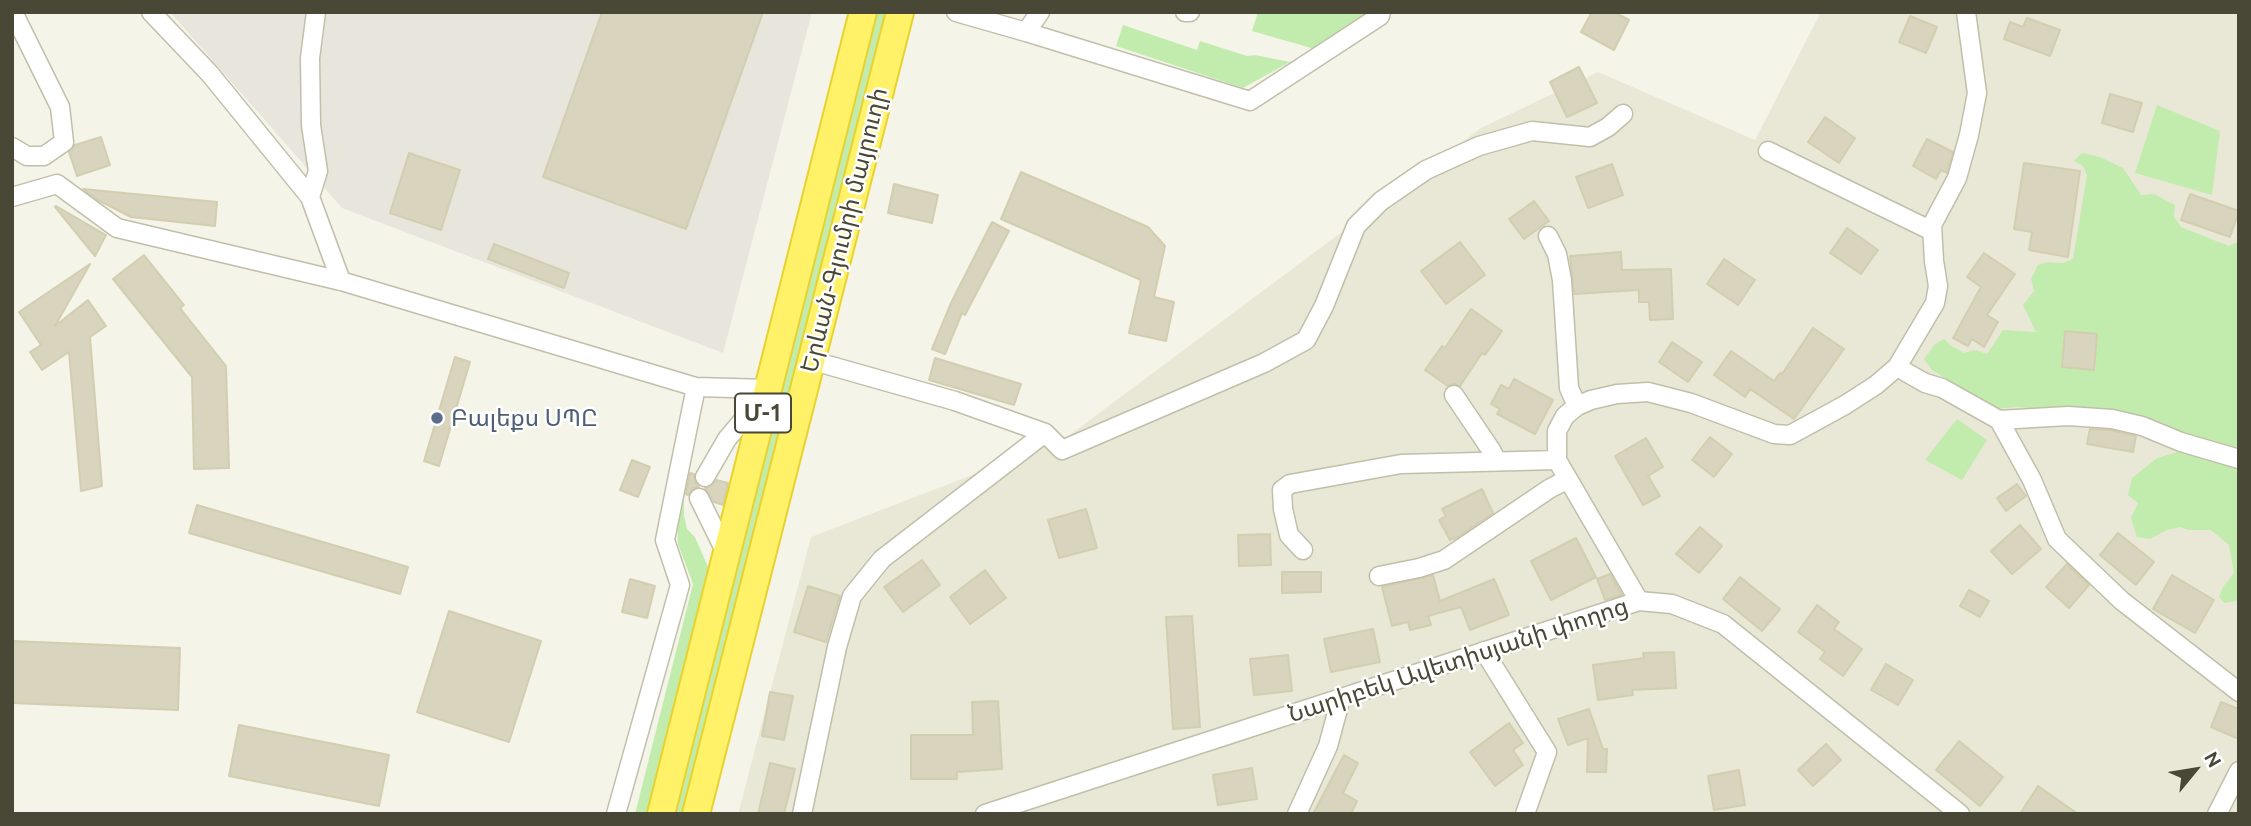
<!DOCTYPE html>
<meta charset="utf-8">
<style>
body{margin:0}
#map{position:relative;width:2251px;height:826px;overflow:hidden;background:#f5f4e8;font-family:Ubuntu,sans-serif}
canvas{display:block}
.frame{position:absolute;inset:0;border:14px solid #494736;pointer-events:none}
.north{position:absolute;left:2160px;top:735px;width:70px;height:70px;-webkit-text-stroke:5px #fff;paint-order:stroke;rotate:60deg;font-size:19px;font-weight:700;line-height:28px;text-align:center;color:#494736}
.north::after{content:'';display:block;margin:auto;width:24px;height:32px;background:#494736;clip-path:polygon(50% 0,100% 100%,50% 72%,0 100%)}
</style>
<div id="map">
<canvas width="2251" height="826"></canvas>
<div class="frame"></div>
<div class="north">N</div>
</div>
<script>
const g = document.querySelector('canvas').getContext('2d');
g.lineJoin = 'round';
function paint(path, color) {
  g.fillStyle = color;
  g.fill(path, 'evenodd');
}
function shape(rows) {
  const path = new Path2D();
  for (const r of rows) {
    path.moveTo(r[0], r[1]);
    for (let i = 2; i < r.length; i += 2) path.lineTo(r[i], r[i + 1]);
  }
  return path;
}
function strokePath(path, color, width, dash) {
  g.strokeStyle = color;
  g.lineWidth = width;
  g.lineCap = dash ? 'butt' : 'round';
  g.setLineDash(dash || []);
  g.stroke(path);
}
function drawText(font, color, halo, rows, align = 'center') {
  g.font = font + ' Ubuntu,"Noto Sans Armenian",sans-serif';
  g.lineWidth = 5;
  g.setLineDash([]);
  g.textBaseline = 'middle';
  g.strokeStyle = halo;
  g.fillStyle = color;
  for (const [text, x, y, turn = 0] of rows) {
    g.save();
    g.translate(x, y);
    g.rotate((+turn || 0) * Math.PI / 180);
    g.textAlign = isNaN(turn) ? turn : align;
    if (halo) g.strokeText(text, 0, 0);
    g.fillText(text, 0, 0);
    g.restore();
  }
}
const residential = shape([
 [1821,12,2239,12,2239,814,738,814,811,537,1063,440,1481,128,1598,72,1755,140]
]);
const industrial = shape([
 [170,12,812,12,723,353,342,208]
]);
const green = shape([
 [879,12,886,12,889,16,686,814,672,814,876,16],
 [1258,12,1369,12,1367,19,1318,50,1252,31],
 [1123,25,1197,50,1200,41,1247,56,1255,55,1290,62,1243,88,1116,46],
 [2157,105,2220,131,2212,195,2135,173],
 [2082,153,2100,157,2123,168,2141,195,2154,194,2175,205,2174,217,2181,227,2229,246,2239,241,2239,599,2236,601,2225,603,2219,597,2223,587,2234,573,2229,545,2211,530,2189,530,2180,527,2167,530,2150,539,2137,537,2131,518,2138,503,2128,495,2132,478,2157,458,2181,451,2149,422,2061,410,2017,407,1995,409,1932,370,1924,359,1935,344,1944,339,1950,345,1964,353,1975,350,1987,354,2003,330,2036,332,2023,305,2034,291,2031,279,2038,265,2048,262,2062,263,2073,259,2087,175,2083,166,2074,161],
 [1957,419,1987,440,1962,480,1925,460],
 [684,498,684,515,687,529,695,537,712,576,650,814,635,814,693,584,678,544,677,521]
]);
const building = shape([
 [602,12,763,12,686,229,543,177,602,12],
 [1592,12,1614,12,1629,20,1614,50,1581,32,1592,12],
 [1910,16,1937,27,1926,53,1899,42,1910,16],
 [2027,18,2060,30,2050,56,2004,39,2010,22,2023,27,2027,18],
 [1579,67,1597,103,1567,117,1550,82,1579,67],
 [2110,94,2142,103,2133,132,2102,123,2110,94],
 [1825,117,1855,138,1839,163,1808,142,1825,117],
 [101,137,110,165,77,176,69,152,75,145,101,137],
 [1927,139,1953,152,1947,173,1941,170,1936,179,1913,166,1927,139],
 [409,153,460,170,441,230,390,213,409,153],
 [2024,163,2080,171,2068,257,2029,250,2032,232,2014,229,2024,163],
 [1612,164,1623,195,1588,208,1576,177,1612,164],
 [1021,172,1148,227,1165,246,1154,297,1174,302,1166,341,1129,333,1141,280,1001,219,1021,172],
 [894,184,938,195,932,223,888,213,894,184],
 [83,189,217,202,215,226,131,217,98,200,83,189],
 [2190,194,2239,211,2230,237,2181,220,2190,194],
 [1534,201,1549,221,1524,239,1509,219,1534,201],
 [56,206,106,235,95,256,55,207,56,206],
 [992,222,1009,231,965,315,962,313,945,354,932,349,951,303,992,222],
 [1847,228,1878,250,1861,274,1830,253,1847,228],
 [1460,242,1485,275,1446,304,1421,271,1460,242],
 [494,244,569,273,564,288,488,259,494,244],
 [1621,252,1622,270,1671,269,1673,319,1650,320,1649,302,1639,302,1639,290,1574,294,1570,256,1621,252],
 [1984,253,2015,274,1987,315,1998,322,1984,347,1972,339,1968,346,1953,338,1981,287,1967,277,1984,253],
 [144,255,184,305,180,308,226,366,229,468,194,469,192,377,113,279,144,255],
 [1724,259,1755,280,1738,305,1707,284,1724,259],
 [90,264,55,326,88,300,106,326,90,337,102,486,81,491,69,352,42,370,30,352,41,345,19,312,90,264],
 [1471,309,1502,331,1485,355,1482,353,1460,386,1454,384,1448,386,1425,370,1442,346,1445,348,1471,309],
 [1813,328,1844,349,1794,419,1750,389,1745,397,1714,375,1731,351,1774,381,1780,373,1782,374,1813,328],
 [2065,331,2097,334,2094,370,2062,367,2065,331],
 [1672,342,1702,362,1688,382,1659,362,1672,342],
 [455,357,470,362,439,466,424,461,455,357],
 [935,358,1021,384,1014,405,929,380,935,358],
 [1514,379,1553,400,1535,434,1497,414,1500,409,1491,404,1501,385,1509,389,1514,379],
 [2090,429,2110,430,2136,436,2133,452,2087,444,2090,429],
 [1710,437,1732,454,1714,477,1692,460,1710,437],
 [1646,438,1663,467,1648,476,1660,496,1643,505,1615,456,1646,438],
 [632,460,650,467,638,497,620,490,632,460],
 [690,473,694,474,695,482,699,487,693,488,688,495,686,494,690,473],
 [716,480,728,483,723,505,714,502,705,488,711,486,716,480],
 [2017,484,2026,496,2006,511,1997,498,2017,484],
 [1482,489,1493,513,1458,537,1450,540,1439,520,1446,516,1442,509,1482,489],
 [197,505,408,567,400,594,189,533,197,505],
 [1086,509,1097,548,1059,558,1048,520,1086,509],
 [2020,525,2041,549,2012,574,1991,551,2020,525],
 [1700,527,1722,546,1699,573,1676,554,1700,527],
 [2118,533,2154,562,2136,585,2100,555,2118,533],
 [1270,534,1271,565,1239,566,1238,535,1270,534],
 [1576,538,1596,577,1551,600,1531,561,1576,538],
 [922,560,940,585,903,612,884,587,922,560],
 [2067,564,2089,585,2069,608,2046,587,2067,564],
 [985,570,1006,598,970,624,950,597,985,570],
 [1282,572,1321,572,1321,592,1282,593,1282,572],
 [1610,574,1622,595,1605,600,1597,579,1610,574],
 [1433,575,1440,601,1494,579,1509,615,1470,630,1461,607,1428,616,1431,625,1410,630,1408,622,1392,626,1382,587,1433,575],
 [2172,575,2214,600,2195,633,2153,609,2172,575],
 [1740,577,1780,609,1762,631,1723,599,1740,577],
 [630,579,655,586,647,618,622,612,630,579],
 [808,586,840,596,826,642,794,632,808,586],
 [1969,590,1989,601,1980,617,1960,606,1969,590],
 [1817,605,1839,622,1834,629,1862,649,1843,676,1820,659,1825,652,1798,632,1817,605],
 [449,611,541,641,509,742,417,712,449,611],
 [1192,616,1200,727,1173,729,1166,617,1192,616],
 [1373,629,1380,662,1331,672,1324,639,1373,629],
 [12,641,180,648,178,710,12,703,12,641],
 [1674,652,1676,688,1632,690,1633,695,1598,700,1593,665,1644,658,1643,653,1674,652],
 [1288,655,1292,691,1254,695,1250,659,1288,655],
 [1886,664,1913,680,1898,705,1871,690,1886,664],
 [770,692,793,696,784,740,762,736,770,692],
 [998,701,1002,769,957,772,957,779,911,779,911,735,973,735,972,702,998,701],
 [2221,702,2239,709,2239,739,2211,727,2221,702],
 [1589,709,1603,749,1607,749,1606,772,1587,772,1588,738,1568,745,1558,719,1589,709],
 [1509,723,1523,743,1513,750,1523,765,1495,786,1470,752,1509,723],
 [239,725,389,755,379,806,229,776,239,725],
 [1959,741,2003,777,1980,806,1936,770,1959,741],
 [1826,744,1841,760,1813,786,1798,770,1826,744],
 [1344,755,1358,763,1343,793,1357,801,1351,814,1313,814,1344,755],
 [770,763,795,769,784,814,758,814,770,763],
 [1252,768,1257,799,1218,805,1213,775,1252,768],
 [1739,770,1745,805,1714,810,1708,776,1739,770],
 [2038,786,2078,814,2020,814,2038,786]
]);
const minor = shape([
 [151,12,210,74,310,197,341,281],
 [956,12,1026,32,1040,12],
 [1185,12,1190,12],
 [1026,32,1250,101,1380,16,1381,12],
 [12,147,27,156,44,156,64,142,60,107,13,12],
 [1768,151,1932,231],
 [12,197,57,184,117,228,341,281,696,387,768,389],
 [310,197,318,171,311,125,310,58,316,12],
 [1548,236,1557,254,1562,280,1569,388,1577,406],
 [810,360,955,401,1045,433,1062,450,1264,363,1306,340,1324,306,1356,226,1381,201,1426,170,1479,146,1532,131,1590,137,1608,127,1623,114],
 [1897,367,1935,303,1938,286,1934,261,1932,225,1957,178,1969,135,1977,93,1966,12],
 [1454,395,1491,450,1497,461],
 [1999,420,2068,416,2112,419,2142,426,2181,442,2239,459],
 [705,477,727,439,764,395],
 [699,498,727,555],
 [1303,550,1289,535,1283,509,1282,490,1290,484,1401,464,1557,460],
 [1379,576,1419,568,1444,560,1549,489,1568,479],
 [1639,601,1557,460,1557,431,1565,416,1577,406,1591,400,1617,394,1648,392,1691,403,1774,434,1790,435,1845,405,1876,385,1897,367,1925,383,1942,388,1999,420,2032,480,2057,539,2122,601,2239,692],
 [1484,651,1547,752,1525,814],
 [616,814,680,585,665,540,696,387],
 [802,814,837,647,852,596,882,559,1045,433],
 [985,814,1639,601,1672,604,1723,624,1960,814],
 [1297,814,1328,746,1341,698],
 [2217,814,2239,771]
]);
const highway = shape([
 [661,814,863,12],
 [696,814,900,12]
]);
const markers = [
 [437,418,7,"#5c6f8a"]
];
const shields = [
 [763,413,56]
];
const shieldNames = [
 ["Մ-1",763,413]
];
const streetNames = [
 ["Երևան-Գյումրի մայրուղի",844,230,-76],
 ["Նարիբեկ Ավետիսյանի փողոց",1458,660,-18]
];
const serviceNames = [
 ["Բալեքս ՍՊԸ",451,418]
];
paint(residential, '#e9e8d6');
paint(industrial, '#e8e5dd');
paint(green, '#c1ecae');
paint(building, '#d8d4bd');
strokePath(building, '#d3ceaf', 2);
strokePath(minor, '#c1bfaa', 21);
strokePath(highway, '#e8d22f', 30);
strokePath(minor, '#fff', 18);
strokePath(highway, '#fff269', 26);
for (const [x, y, r, color] of markers) {
  const dot = new Path2D();
  dot.arc(x, y, r, 0, 2 * Math.PI);
  g.fillStyle = color;
  g.fill(dot);
  strokePath(dot, '#fff', 2.5);
}
for (const [x, y, w] of shields) {
  const box = new Path2D();
  box.roundRect(x - w / 2, y - 19.5, w, 39, 5);
  g.fillStyle = '#fff';
  g.fill(box);
  strokePath(box, '#494736', 2);
}
drawText('bold 23px', '#494736', null, shieldNames);
drawText('24px', '#494736', '#fff', streetNames);
drawText('24px', '#4e5e75', '#fff', serviceNames, 'left');
</script>
